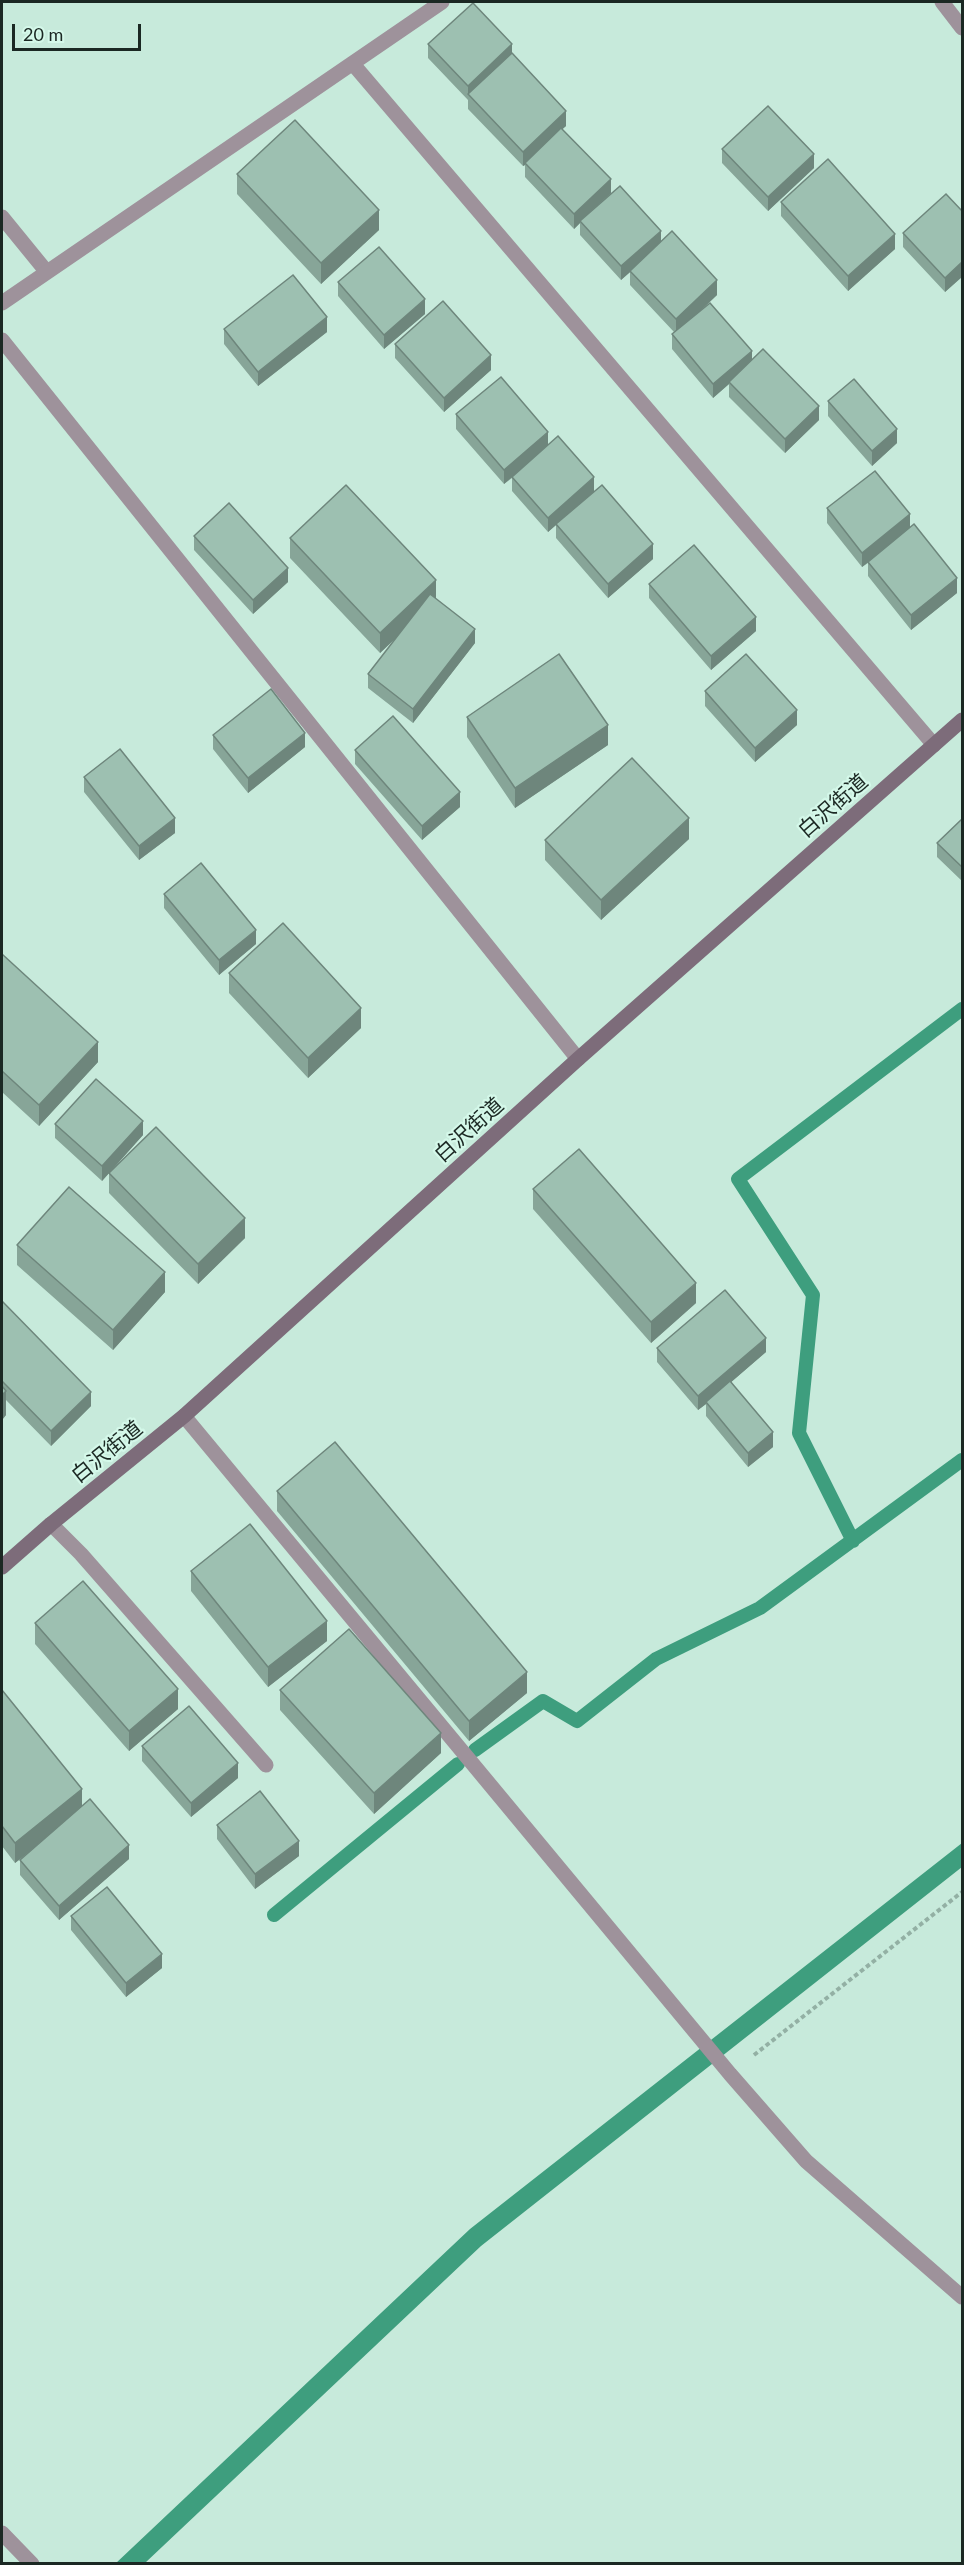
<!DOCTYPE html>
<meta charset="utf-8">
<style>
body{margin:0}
#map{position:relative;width:964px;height:2565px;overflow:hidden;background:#c7eadb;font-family:Lato,sans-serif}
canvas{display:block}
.frame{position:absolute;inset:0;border:3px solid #1b2823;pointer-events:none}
.scale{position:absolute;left:12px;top:24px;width:129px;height:27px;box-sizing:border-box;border:3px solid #1b2823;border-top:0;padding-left:8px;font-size:18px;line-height:21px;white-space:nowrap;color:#1b2823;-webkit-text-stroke:4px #d4f8e9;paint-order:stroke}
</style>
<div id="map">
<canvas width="964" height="2565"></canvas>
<div class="frame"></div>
<div class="scale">20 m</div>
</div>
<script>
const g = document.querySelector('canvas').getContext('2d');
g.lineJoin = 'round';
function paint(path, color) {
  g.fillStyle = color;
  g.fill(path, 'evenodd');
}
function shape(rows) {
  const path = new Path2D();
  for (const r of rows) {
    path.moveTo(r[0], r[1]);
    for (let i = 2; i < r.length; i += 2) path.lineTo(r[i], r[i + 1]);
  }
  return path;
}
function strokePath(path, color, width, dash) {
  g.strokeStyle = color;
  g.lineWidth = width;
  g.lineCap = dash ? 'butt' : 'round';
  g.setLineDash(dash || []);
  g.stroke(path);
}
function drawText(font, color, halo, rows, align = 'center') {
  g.font = font + ' Lato,"Noto Sans JP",sans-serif';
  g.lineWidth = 4.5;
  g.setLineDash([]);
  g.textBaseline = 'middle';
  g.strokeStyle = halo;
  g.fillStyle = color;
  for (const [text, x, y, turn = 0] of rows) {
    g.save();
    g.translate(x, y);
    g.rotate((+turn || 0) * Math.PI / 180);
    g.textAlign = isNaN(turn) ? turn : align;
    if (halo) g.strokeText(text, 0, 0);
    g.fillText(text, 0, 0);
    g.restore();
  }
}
const water = shape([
 [962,1843,962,1867,481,2246,145,2563,115,2564,470,2229]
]);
const stream = shape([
 [853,1541,799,1433,813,1295,738,1179,962,1009],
 [475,1750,543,1701,577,1721,656,1659,760,1608,962,1460],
 [274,1915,458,1764]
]);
const path = shape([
 [754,2055,962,1892]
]);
const service = shape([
 [2,217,46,271],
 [51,1524,81,1554,266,1765]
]);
const minor = shape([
 [942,2,962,28],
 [353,64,934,745],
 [2,303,442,2],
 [2,340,578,1059],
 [184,1416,730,2074,806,2161,962,2297],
 [2,2533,32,2564]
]);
const secondary = shape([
 [2,1567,51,1524,184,1416,578,1059,962,720]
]);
const wall = shape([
 [428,44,512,53,566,126,562,129,611,193,717,295,699,312,819,420,785,453,729,397,729,384,713,398,672,349,672,334,674,332,630,285,630,272,621,280,580,235,580,223,574,229,525,177,525,165,523,166,468,109,468,100,428,58],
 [722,149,814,168,768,211,722,163],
 [237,174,379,230,321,284,237,194],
 [781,202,895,249,848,291,781,216],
 [963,212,963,276,945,292,903,247,903,233],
 [338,282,425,314,384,349,338,296],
 [224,329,327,332,258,386,224,344],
 [395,344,491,370,444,412,395,358],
 [828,401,897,443,872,466,828,416],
 [456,414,548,444,594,491,653,559,608,598,556,538,556,525,548,532,512,491,512,478,504,484,456,429],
 [827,508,910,527,957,593,911,630,868,576,868,563,862,567,827,523],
 [194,536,288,582,253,614,194,550],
 [290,538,436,599,475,643,413,723,368,688,368,674,396,638,380,653,290,558],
 [649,584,756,631,711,670,649,598],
 [705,691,797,725,755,762,705,706],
 [467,717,608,745,515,808,467,737],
 [213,735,305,747,248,793,213,749],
 [355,750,460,807,422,840,355,764],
 [84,777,175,833,139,860,84,792],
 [963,818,963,882,937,857,937,843],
 [689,839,601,920,545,860,545,840],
 [164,894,256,944,219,975,164,908],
 [2,954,98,1062,39,1126,2,1092],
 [229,973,361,1028,308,1078,229,993],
 [55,1124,143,1135,102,1181,55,1138],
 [109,1173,245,1238,198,1284,109,1193],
 [533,1189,696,1303,651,1343,533,1209],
 [17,1245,165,1292,113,1350,17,1265],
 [2,1301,91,1406,51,1446,6,1400,6,1415,2,1420],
 [657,1348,766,1352,731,1382,773,1447,748,1467,706,1416,706,1404,698,1410,657,1362],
 [277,1491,527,1693,469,1741,277,1511],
 [191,1571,327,1641,268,1687,191,1591],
 [35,1623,178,1709,129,1751,35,1644],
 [2,1690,82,1806,129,1859,59,1920,20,1875,20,1860,26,1855,15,1863,2,1846],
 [280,1690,441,1753,374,1814,280,1710],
 [142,1746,238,1778,191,1817,142,1761],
 [217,1825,299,1856,255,1889,217,1839],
 [71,1916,162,1968,126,1997,71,1930]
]);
const shadedWall = shape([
 [512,44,512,59,468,94,468,100,468,86],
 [566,111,566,126,525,164,525,163,525,165,523,166,523,152],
 [814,154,814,168,768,211,768,197],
 [611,179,611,193,580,221,580,223,574,229,574,214],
 [379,210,379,230,321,284,321,263],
 [661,231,661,245,621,280,621,266],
 [895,234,895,249,848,291,848,276],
 [963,261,963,276,945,292,945,278],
 [717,280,717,295,676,334,676,319],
 [425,299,425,314,384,349,384,335],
 [327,317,327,332,258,386,258,372],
 [752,351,752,366,729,382,729,384,713,398,713,384],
 [491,355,491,370,444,412,444,398],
 [819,406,819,420,785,453,785,439],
 [897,429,897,443,872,466,872,451],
 [548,432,548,446,504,484,504,470],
 [594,477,594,492,548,532,548,518],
 [910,514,910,529,862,567,862,553],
 [653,544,653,559,608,598,608,584],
 [288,568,288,582,253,614,253,600],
 [957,578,957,593,911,630,911,615],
 [436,580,436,600,380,653,380,633],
 [756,617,756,631,711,670,711,656],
 [475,629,475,643,413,723,413,709],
 [797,710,797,725,755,762,755,748],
 [608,725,608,745,515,808,515,788],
 [305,733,305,747,248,793,248,778],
 [460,792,460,807,422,840,422,826],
 [175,818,175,833,139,860,139,846],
 [689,818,689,839,601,920,601,900],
 [256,930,256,944,219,975,219,960],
 [361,1008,361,1028,308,1078,308,1058],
 [98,1042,98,1062,39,1126,39,1105],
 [143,1121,143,1135,102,1181,102,1166],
 [245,1218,245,1238,198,1284,198,1264],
 [165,1272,165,1292,113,1350,113,1330],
 [696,1283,696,1303,651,1343,651,1322],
 [766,1338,766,1352,707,1403,706,1402,706,1404,698,1410,698,1396],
 [6,1391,6,1415,2,1420,2,1395],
 [91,1392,91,1406,51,1446,51,1431],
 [773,1432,773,1447,748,1467,748,1453],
 [327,1621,327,1641,268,1687,268,1667],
 [527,1672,527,1693,469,1741,469,1721],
 [178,1689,178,1709,129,1751,129,1731],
 [441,1733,441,1753,374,1814,374,1793],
 [238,1763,238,1778,191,1817,191,1803],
 [82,1789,82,1809,15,1863,15,1843],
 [299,1841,299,1856,255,1889,255,1874],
 [129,1845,129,1859,59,1920,59,1906],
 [162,1954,162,1968,126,1997,126,1983]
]);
const building = shape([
 [473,3,512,44,468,86,428,44,473,3],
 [512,53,566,111,523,152,468,94,512,53],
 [768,106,814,154,768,197,722,149,768,106],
 [295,120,379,210,321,263,237,174,295,120],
 [561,128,611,179,574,214,525,163,561,128],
 [828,159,895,234,848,276,781,202,828,159],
 [620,186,661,231,621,266,580,221,620,186],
 [946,194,963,212,963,261,945,278,903,233,946,194],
 [672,231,717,280,676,319,630,271,672,231],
 [379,247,425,299,384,335,338,282,379,247],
 [293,275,327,317,258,372,224,329,293,275],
 [443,301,491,355,444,398,395,344,443,301],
 [710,303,752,351,713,384,672,334,710,303],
 [763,349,819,406,785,439,729,382,763,349],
 [501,377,548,432,504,470,456,414,501,377],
 [854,379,897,429,872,451,828,401,854,379],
 [558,436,594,477,548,518,512,477,558,436],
 [875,471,910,514,862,553,827,508,875,471],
 [346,485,436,580,380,633,290,538,346,485],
 [602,485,653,544,608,584,556,524,602,485],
 [229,503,288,568,253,600,194,536,229,503],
 [914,524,957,578,911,615,868,562,914,524],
 [694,545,756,617,711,656,649,584,694,545],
 [430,594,475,629,413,709,368,674,430,594],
 [559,654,608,725,515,788,467,717,559,654],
 [746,654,797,710,755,748,705,691,746,654],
 [271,689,305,733,248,778,213,735,271,689],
 [393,716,460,792,422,826,355,750,393,716],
 [120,749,175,818,139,846,84,777,120,749],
 [632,758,689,818,601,900,545,840,632,758],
 [963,818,963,868,937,843,963,818],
 [201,863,256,930,219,960,164,894,201,863],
 [283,923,361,1008,308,1058,229,973,283,923],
 [2,954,98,1042,39,1105,2,1071,2,954],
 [96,1079,143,1121,102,1166,55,1124,96,1079],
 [156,1127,245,1218,198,1264,109,1173,156,1127],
 [579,1149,696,1283,651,1322,533,1189,579,1149],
 [69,1187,165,1272,113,1330,17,1245,69,1187],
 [725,1290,766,1338,698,1396,657,1348,725,1290],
 [2,1301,91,1392,51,1431,2,1381,2,1301],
 [730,1381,773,1432,748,1453,706,1402,730,1381],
 [2,1386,6,1391,2,1395,2,1386],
 [335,1442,527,1672,469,1721,277,1491,335,1442],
 [250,1524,327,1621,268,1667,191,1571,250,1524],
 [83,1581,178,1689,129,1731,35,1623,83,1581],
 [349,1629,441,1733,374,1793,280,1690,349,1629],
 [2,1690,82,1789,15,1843,2,1826,2,1690],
 [189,1706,238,1763,191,1803,142,1746,189,1706],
 [260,1791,299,1841,255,1874,217,1825,260,1791],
 [90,1799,129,1845,59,1906,20,1860,90,1799],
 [107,1887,162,1954,126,1983,71,1916,107,1887]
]);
const streetNames = [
 ["白沢街道",833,806,-41],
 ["白沢街道",469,1130,-42],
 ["白沢街道",107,1452,-39]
];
paint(water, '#3e9e7e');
strokePath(stream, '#3e9e7e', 14);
strokePath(path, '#93b0a4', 4, [4.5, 3]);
strokePath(service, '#9e929b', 15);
strokePath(minor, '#9e929b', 15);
strokePath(secondary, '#7d6c7a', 15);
paint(wall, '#87a598');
paint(shadedWall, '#6e867c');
paint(building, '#9dc0b1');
strokePath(building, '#6e867c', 1.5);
drawText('21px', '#1b2823', '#d4f8e9', streetNames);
</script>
